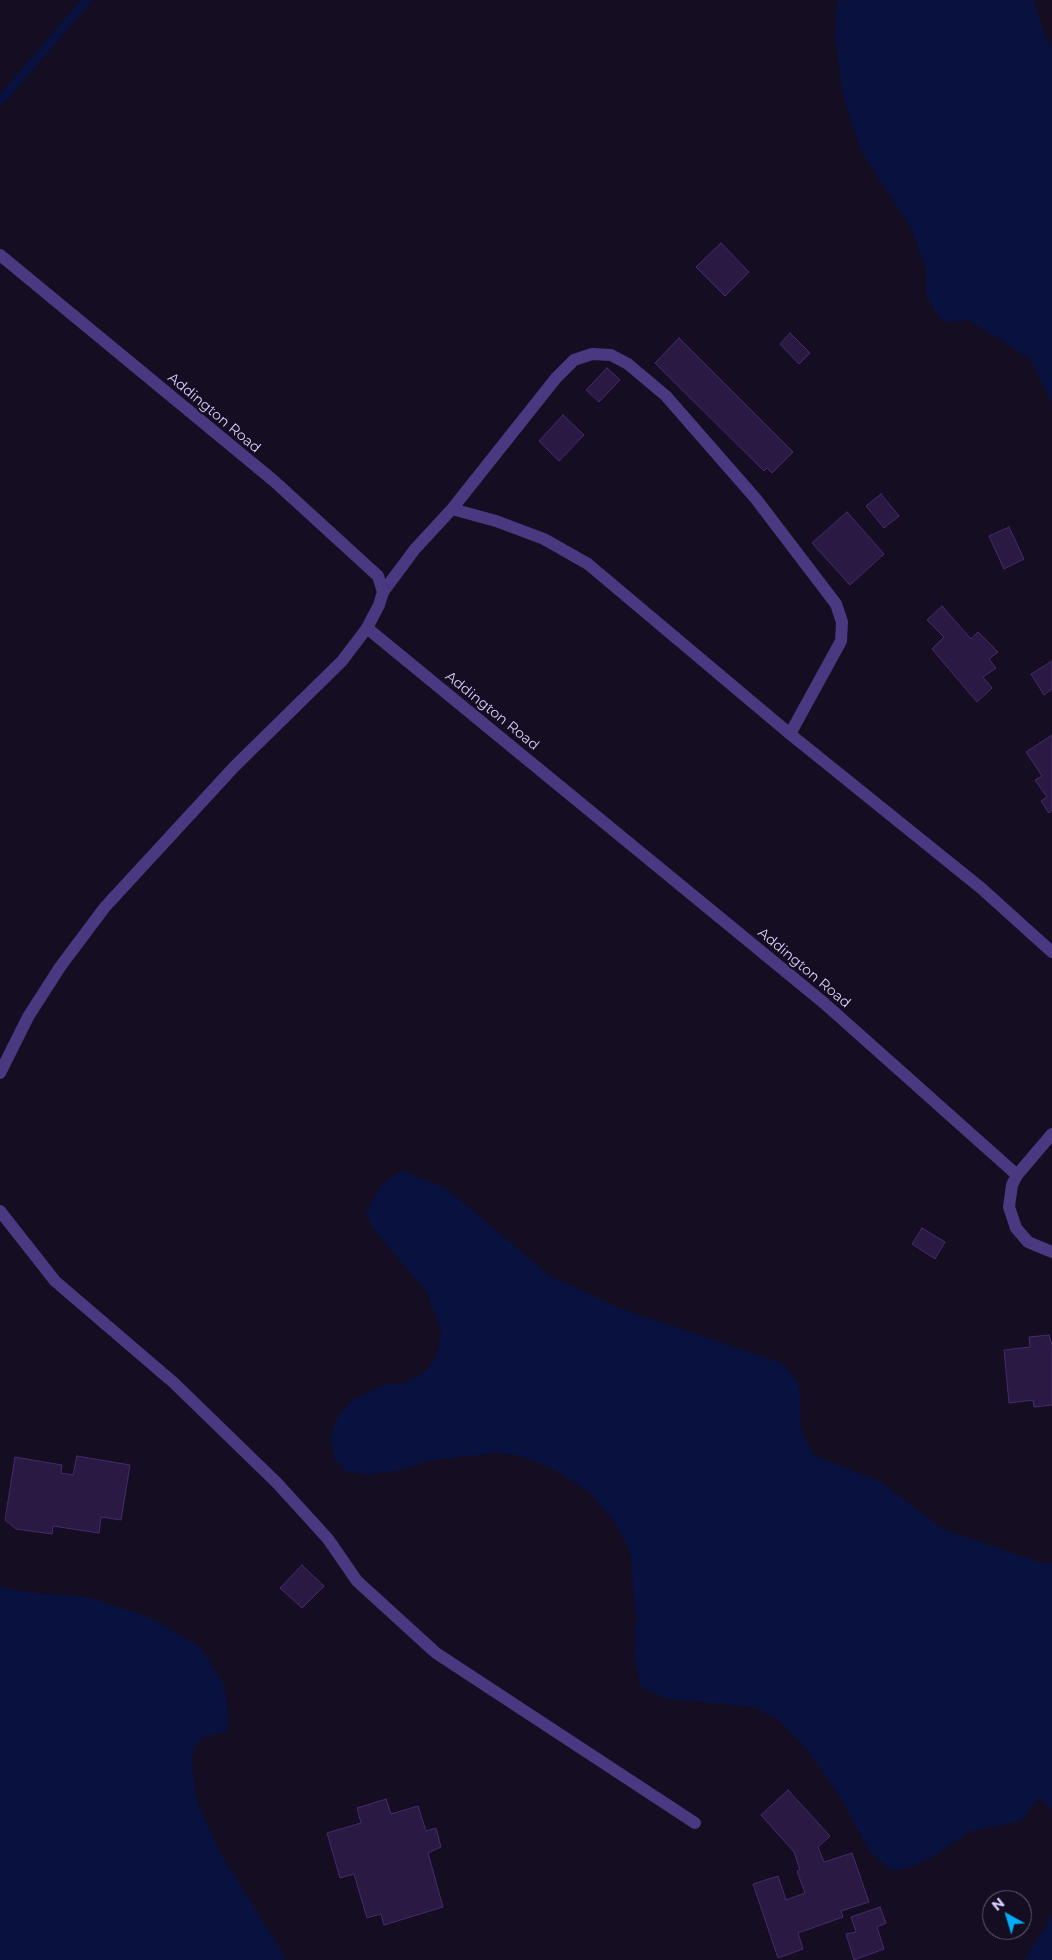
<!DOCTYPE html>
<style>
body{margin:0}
#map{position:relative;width:1052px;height:1960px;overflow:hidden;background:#150d21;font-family:Montserrat,sans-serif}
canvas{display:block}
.north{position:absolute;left:982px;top:1890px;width:50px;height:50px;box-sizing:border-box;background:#150d21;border:1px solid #655a7a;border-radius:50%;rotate:321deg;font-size:14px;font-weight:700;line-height:20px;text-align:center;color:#ddceff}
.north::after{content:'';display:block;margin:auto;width:18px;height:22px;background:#00adf8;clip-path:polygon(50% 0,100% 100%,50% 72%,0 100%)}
</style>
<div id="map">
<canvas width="1052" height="1960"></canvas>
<div class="north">N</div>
</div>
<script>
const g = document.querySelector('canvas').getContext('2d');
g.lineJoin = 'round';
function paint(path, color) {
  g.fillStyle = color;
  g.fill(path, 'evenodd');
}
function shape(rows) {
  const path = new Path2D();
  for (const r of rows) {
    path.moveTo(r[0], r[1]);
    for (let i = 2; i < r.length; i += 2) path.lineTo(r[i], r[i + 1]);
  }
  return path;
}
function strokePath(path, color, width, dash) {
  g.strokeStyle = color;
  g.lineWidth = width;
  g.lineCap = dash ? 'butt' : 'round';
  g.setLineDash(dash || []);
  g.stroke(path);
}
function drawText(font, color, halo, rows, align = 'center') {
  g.font = font + ' Montserrat,sans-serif';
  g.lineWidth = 4.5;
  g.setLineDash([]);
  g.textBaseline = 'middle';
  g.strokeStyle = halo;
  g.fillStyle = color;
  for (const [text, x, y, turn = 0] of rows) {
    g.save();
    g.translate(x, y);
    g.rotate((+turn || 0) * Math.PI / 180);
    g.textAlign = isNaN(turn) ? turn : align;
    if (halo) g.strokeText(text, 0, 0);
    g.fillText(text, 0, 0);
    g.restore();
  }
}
const water = shape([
 [837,0,1034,0,1045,35,1052,48,1052,403,1030,359,969,320,947,322,939,318,926,295,926,270,911,228,861,151,843,95,835,40],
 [402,1170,447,1189,549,1275,619,1308,782,1363,799,1383,801,1430,814,1455,881,1482,943,1529,1042,1563,1052,1564,1052,1811,1043,1801,1037,1800,1021,1821,971,1831,934,1856,910,1868,891,1870,870,1852,841,1798,806,1748,778,1720,755,1707,667,1699,641,1687,634,1658,636,1620,630,1551,615,1523,590,1493,553,1469,522,1456,496,1453,432,1460,397,1471,368,1474,347,1472,335,1460,330,1436,339,1414,356,1398,387,1384,403,1384,426,1371,438,1353,441,1330,427,1293,372,1227,366,1212,381,1185],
 [0,1587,33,1593,88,1597,151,1618,200,1647,224,1684,230,1725,224,1732,202,1738,194,1749,191,1760,197,1801,218,1849,287,1960,0,1960],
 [1052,1912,1052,1960,1024,1960,1045,1927]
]);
const stream = shape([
 [0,101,87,0]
]);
const building = shape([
 [721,243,749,272,725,296,696,267,721,243],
 [790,333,810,353,799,364,780,344,790,333],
 [679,338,793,452,772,473,767,468,764,471,655,363,679,338],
 [607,368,620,380,599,402,586,390,607,368],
 [563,415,584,435,559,461,539,441,563,415],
 [881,494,899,516,884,528,866,506,881,494],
 [847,512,884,554,850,585,812,543,847,512],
 [1009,527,1024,559,1004,569,989,536,1009,527],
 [942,606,971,639,978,632,998,652,989,659,996,668,983,677,992,688,977,702,932,649,944,637,927,620,942,606],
 [1052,661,1052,689,1044,695,1031,674,1052,661],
 [1052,735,1052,810,1049,813,1041,801,1047,797,1035,780,1042,776,1026,752,1052,735],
 [922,1228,945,1242,935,1259,912,1244,922,1228],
 [1049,1335,1052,1346,1052,1405,1034,1407,1033,1400,1009,1403,1004,1350,1030,1347,1029,1337,1049,1335],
 [77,1456,130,1465,121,1520,101,1517,99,1533,53,1526,52,1534,16,1529,5,1520,15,1457,62,1465,61,1473,73,1475,77,1456],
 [302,1565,324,1586,302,1608,280,1588,302,1565],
 [788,1790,830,1836,818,1847,824,1862,852,1853,869,1902,841,1911,843,1917,798,1933,803,1949,778,1958,753,1884,778,1876,786,1900,805,1893,797,1871,800,1870,794,1852,761,1815,788,1790],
 [386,1799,391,1814,418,1806,426,1831,436,1828,441,1847,428,1853,443,1907,384,1925,381,1914,367,1918,354,1874,340,1878,327,1833,361,1823,357,1808,386,1799],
 [880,1907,886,1923,877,1927,884,1949,854,1960,846,1934,856,1932,851,1917,880,1907]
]);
const lane = shape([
 [452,509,496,521,544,539,588,564,790,734,981,888,1052,952],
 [383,592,415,549,452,509,556,378,574,360,592,354,611,355,628,364,666,396,756,499,836,604,842,622,841,641,790,734],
 [0,1073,28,1017,60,967,105,907,234,767,342,661,367,628],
 [1052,1134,1017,1175,1012,1185,1009,1207,1016,1228,1028,1242,1052,1252],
 [0,1211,55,1281,174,1383,277,1483,328,1539,357,1581,436,1653,695,1823]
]);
const street = shape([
 [0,255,274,481,378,576,383,592,379,605,367,628,824,1003,1017,1175]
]);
const streetNames = [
 ["Addington Road",214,413,40],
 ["Addington Road",492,711,39],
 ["Addington Road",804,968,40]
];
paint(water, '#09123e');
strokePath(stream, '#09123e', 9);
paint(building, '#2a1942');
strokePath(building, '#462b6e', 1);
strokePath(lane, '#4a3881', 12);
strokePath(street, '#4a3881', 12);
drawText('14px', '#ddceff', '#150d21', streetNames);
</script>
